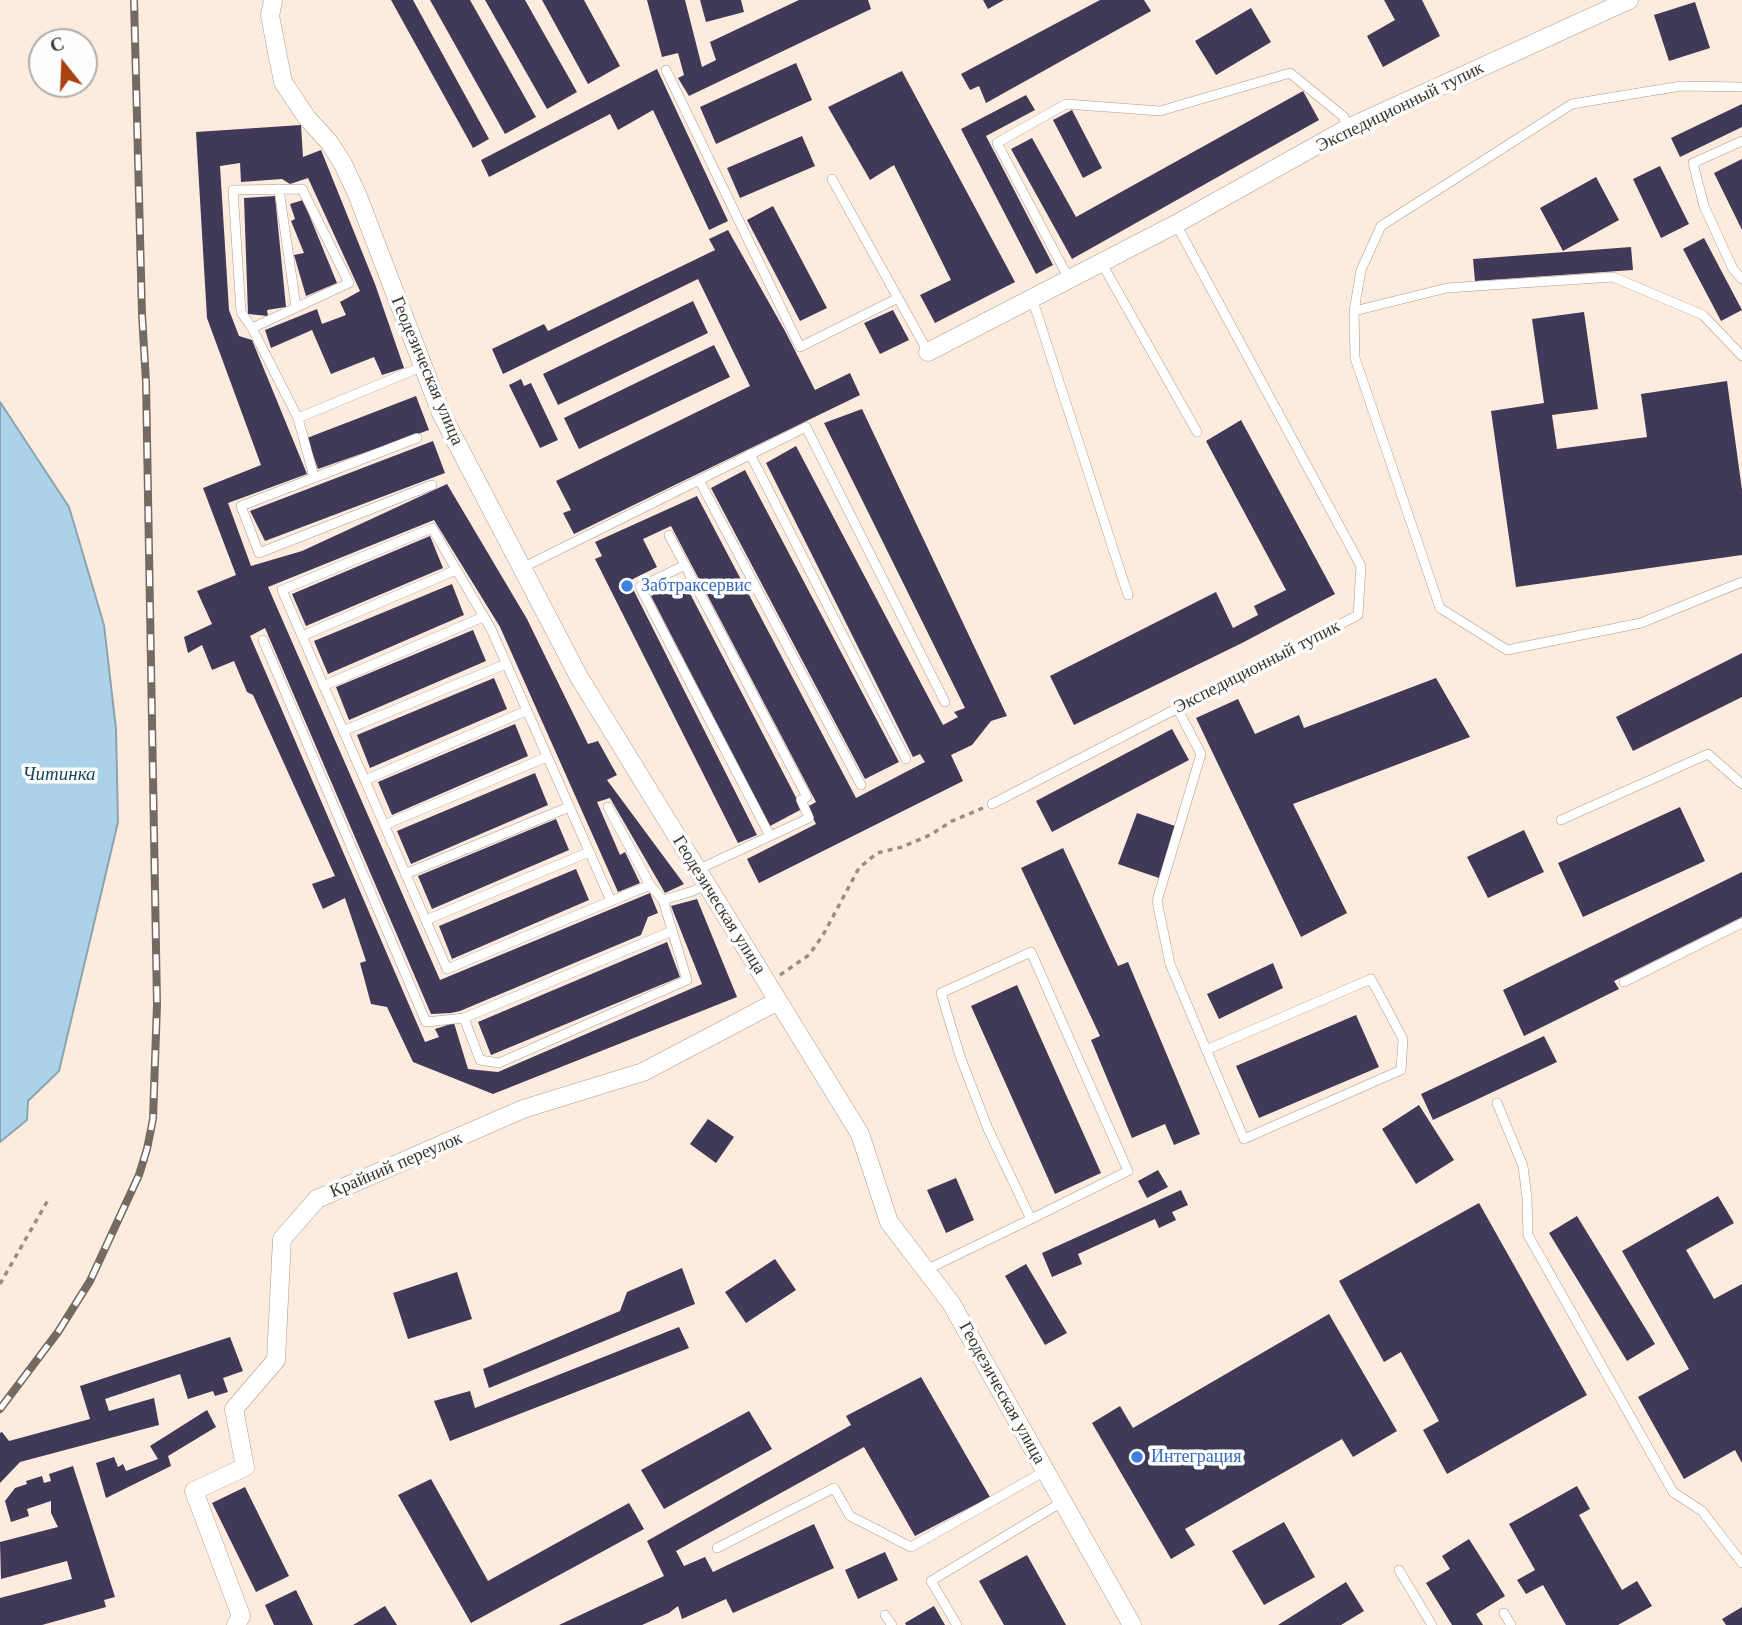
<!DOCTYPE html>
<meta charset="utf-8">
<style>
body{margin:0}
#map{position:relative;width:1742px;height:1625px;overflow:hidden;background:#fdecde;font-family:"Libre Baskerville",serif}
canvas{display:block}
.north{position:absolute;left:28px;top:28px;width:70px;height:70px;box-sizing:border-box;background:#fdfdfd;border:2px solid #afadab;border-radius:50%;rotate:342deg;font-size:19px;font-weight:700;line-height:28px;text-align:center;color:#3b352f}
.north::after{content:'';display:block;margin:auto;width:24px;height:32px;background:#a74211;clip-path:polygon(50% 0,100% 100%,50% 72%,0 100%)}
</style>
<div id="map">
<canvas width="1742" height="1625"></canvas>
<div class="north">С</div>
</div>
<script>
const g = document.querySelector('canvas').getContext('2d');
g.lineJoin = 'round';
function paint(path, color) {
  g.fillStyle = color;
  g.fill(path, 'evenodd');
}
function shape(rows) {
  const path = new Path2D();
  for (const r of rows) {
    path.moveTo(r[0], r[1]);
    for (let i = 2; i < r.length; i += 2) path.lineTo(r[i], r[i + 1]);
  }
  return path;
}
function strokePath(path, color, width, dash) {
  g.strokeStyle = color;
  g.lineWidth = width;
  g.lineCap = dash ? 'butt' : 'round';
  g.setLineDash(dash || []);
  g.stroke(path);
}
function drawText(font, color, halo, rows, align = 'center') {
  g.font = font + ' "Libre Baskerville",serif';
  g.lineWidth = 7;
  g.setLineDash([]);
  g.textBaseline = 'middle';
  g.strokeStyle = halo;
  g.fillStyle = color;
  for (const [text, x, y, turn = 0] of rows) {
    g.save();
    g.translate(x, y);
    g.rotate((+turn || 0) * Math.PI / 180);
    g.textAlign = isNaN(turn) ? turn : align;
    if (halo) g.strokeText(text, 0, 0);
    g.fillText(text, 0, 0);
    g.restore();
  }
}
const water = shape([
 [0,402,69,507,104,625,116,729,118,822,59,1071,28,1101,27,1120,0,1142,0,402]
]);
const building = shape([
 [391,0,413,0,489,139,473,148],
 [430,0,470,0,536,117,505,134],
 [485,0,525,0,577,92,547,109],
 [542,0,584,0,620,66,588,84],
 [647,0,685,0,702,67,716,60,710,42,799,0,868,0,871,9,689,96,678,78,684,75,678,53,662,57],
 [700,0,741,0,744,12,706,22],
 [983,0,1004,0,988,9],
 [1100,0,1144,0,1151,11,986,103,979,86,970,90,961,74],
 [1384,0,1422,0,1440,36,1383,67,1367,36,1395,20],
 [1695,2,1710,48,1669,61,1654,15],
 [1251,8,1271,42,1216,75,1195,41],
 [796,63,812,100,716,144,700,107],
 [657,69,728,221,709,230,653,110,618,130,610,114,489,177,481,160],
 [902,71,1015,282,935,323,920,295,951,280,894,165,870,180,828,107],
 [1303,91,1319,120,1072,259,1011,149,1032,138,1076,217],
 [1026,95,1035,110,986,136,1053,265,1036,274,961,129],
 [1742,104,1742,127,1680,157,1671,138],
 [1072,110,1102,168,1083,178,1053,120],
 [301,125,303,157,321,150,375,284,404,368,382,375,374,357,331,374,312,330,271,348,265,330,317,309,322,324,346,315,340,302,360,291,308,178,290,184,282,179,241,182,240,163,220,166,229,310,239,336,252,340,307,474,228,503,251,566,302,551,447,484,527,619,588,744,598,741,617,775,607,780,684,884,665,893,610,798,597,802,620,855,625,852,640,883,618,892,500,627,434,520,268,587,440,980,650,893,658,913,648,917,641,935,460,1011,451,1013,431,1014,265,628,250,636,425,1042,439,1037,435,1029,454,1023,468,1069,498,1072,702,984,671,906,697,899,737,997,493,1094,413,1062,387,1007,371,1004,360,963,366,961,345,898,323,909,312,884,335,876,253,695,247,692,234,661,212,670,202,645,188,653,184,637,212,624,197,591,236,575,203,488,261,465,207,318,196,132],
 [802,136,815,166,740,198,727,168],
 [1742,159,1742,230,1714,173],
 [1660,166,1689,224,1661,238,1633,179],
 [1596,177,1619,220,1563,251,1540,208],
 [275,196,286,307,267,310,268,316,248,314,244,198],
 [303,200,337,283,306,296,294,255,304,253,291,221,295,219,290,204],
 [773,206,827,308,800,321,747,220],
 [728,230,785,331,815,390,850,373,860,395,574,534,563,513,571,510,556,481,750,386,698,279,503,374,492,349,544,324,548,331,715,250,709,239],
 [1704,238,1742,310,1721,321,1683,249],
 [1631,247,1633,270,1475,281,1473,259],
 [693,301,708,333,558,405,543,374],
 [893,310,909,340,880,354,864,323],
 [1584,312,1598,409,1552,415,1557,449,1647,437,1641,394,1727,381,1742,490,1742,555,1516,587,1491,411,1544,403,1532,319],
 [714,345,730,377,579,449,564,418],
 [521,379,524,386,531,383,558,440,540,448,509,385],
 [416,396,429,430,318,469,307,438],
 [862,409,1007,716,991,721,972,745,951,755,963,781,759,883,747,859,816,824,807,807,816,802,671,526,643,539,657,567,629,581,757,835,738,843,595,559,602,556,595,542,697,496,856,798,925,762,920,754,913,757,766,463,796,446,943,725,958,717,954,712,965,708,824,423],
 [1241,420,1335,594,1242,643,1074,725,1050,676,1216,592,1233,628,1258,615,1254,606,1286,590,1206,441],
 [433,441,445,473,265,541,250,511],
 [745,470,899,762,865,779,711,488],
 [430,536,443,568,306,626,292,594],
 [683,580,802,809,770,826,651,596],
 [452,584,464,615,328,674,314,641],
 [473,630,486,661,349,720,336,687],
 [1742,653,1742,697,1633,751,1616,717],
 [494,678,507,709,370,768,357,735],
 [1436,678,1470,737,1293,804,1347,913,1301,937,1196,718,1238,699,1255,734,1299,715,1304,728],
 [515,724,528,756,392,815,378,782],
 [1172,729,1189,760,1052,832,1036,801],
 [535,773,548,805,411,864,397,831],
 [1680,807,1705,861,1583,917,1558,863],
 [1137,813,1175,826,1159,878,1118,864],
 [556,819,569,850,432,909,418,876],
 [1524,830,1544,872,1488,898,1467,857],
 [1063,848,1118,966,1128,962,1200,1134,1174,1145,1165,1124,1132,1138,1091,1040,1100,1036,1021,868],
 [576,869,589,900,452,959,439,926],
 [1742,872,1742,917,1614,981,1619,989,1524,1036,1503,990],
 [667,942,680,977,491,1055,478,1022],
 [1273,963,1283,988,1219,1019,1207,994],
 [1017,985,1101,1173,1055,1194,971,1006],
 [1356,1015,1379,1067,1259,1118,1236,1066],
 [1544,1036,1557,1062,1433,1120,1421,1094],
 [1419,1105,1454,1160,1416,1184,1382,1129],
 [708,1119,734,1137,716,1163,690,1144],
 [1158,1170,1168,1187,1147,1198,1138,1181],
 [956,1178,974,1220,946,1233,927,1190],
 [1181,1190,1188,1205,1172,1212,1176,1220,1159,1228,1155,1219,1078,1254,1082,1264,1052,1277,1042,1253],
 [1718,1196,1734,1223,1686,1250,1714,1299,1742,1284,1742,1463,1735,1450,1684,1479,1638,1397,1689,1369,1622,1251],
 [1479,1203,1587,1395,1447,1474,1423,1430,1439,1421,1401,1352,1384,1362,1339,1281],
 [1577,1216,1655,1344,1627,1361,1549,1233],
 [775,1259,796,1290,746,1323,725,1292],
 [1026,1264,1067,1333,1045,1345,1005,1276],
 [682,1268,695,1304,489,1388,483,1369,620,1311,627,1292],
 [457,1272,472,1319,408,1339,393,1293],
 [1329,1314,1397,1431,1353,1457,1342,1439,1185,1529,1195,1545,1171,1559,1092,1423,1120,1406,1133,1428],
 [679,1327,689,1348,450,1441,434,1401,470,1391,475,1408],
 [230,1337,243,1371,223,1378,228,1392,215,1396,213,1391,188,1399,180,1374,105,1399,109,1411,154,1398,159,1425,20,1462,0,1483,0,1433,2,1432,9,1441,90,1419,80,1386],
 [921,1377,990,1497,915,1536,864,1447,676,1551,684,1566,705,1557,713,1572,814,1524,834,1568,733,1613,726,1599,682,1619,678,1606,669,1613,642,1625,559,1625,664,1576,647,1541,851,1425,846,1416],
 [207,1410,216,1427,168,1456,171,1466,106,1498,96,1463,114,1457,118,1467,123,1464,126,1471,158,1459,150,1446],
 [749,1411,772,1449,664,1509,641,1470],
 [73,1466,115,1597,104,1600,106,1607,42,1625,0,1625,0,1598,72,1579,67,1561,1,1579,0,1542,58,1527,51,1513,51,1501,27,1509,29,1516,11,1522,5,1501,15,1488,27,1484,26,1481,42,1476,44,1483,51,1481,49,1474],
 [431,1479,488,1581,629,1503,644,1529,471,1623,398,1495],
 [1577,1486,1590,1509,1579,1515,1622,1590,1637,1581,1652,1606,1618,1625,1566,1625,1543,1585,1526,1594,1517,1580,1535,1570,1509,1524],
 [245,1487,289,1576,256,1592,212,1503],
 [1284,1522,1315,1577,1264,1605,1232,1551],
 [1469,1539,1505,1596,1476,1614,1483,1625,1452,1625,1426,1583,1450,1569,1442,1556],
 [885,1552,898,1580,858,1599,845,1570],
 [1027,1555,1066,1625,1004,1625,979,1581],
 [1346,1582,1364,1611,1341,1625,1278,1625],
 [296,1590,313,1625,274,1625,265,1605],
 [385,1606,397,1625,353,1625],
 [934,1606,945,1625,906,1625,905,1623],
 [1742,1607,1742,1625,1726,1625,1722,1619]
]);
const path = shape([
 [780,975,809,955,823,935,859,868,877,853,902,847,930,835,952,821,983,808],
 [0,1284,48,1200]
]);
const lane = shape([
 [666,70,800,347,898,298],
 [1742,87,1681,86,1572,104,1381,226,1361,270,1354,311,1355,358,1440,608,1507,650,1641,623,1742,582],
 [1742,141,1693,163,1704,206,1733,269,1742,279],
 [832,179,928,352],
 [279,189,296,307],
 [1101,262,1197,432],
 [1069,279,997,143,1066,104,1160,111,1290,73,1344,117,1346,129],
 [1032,298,1128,595],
 [1354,311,1447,288,1613,277,1703,315,1742,356],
 [252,328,349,283,302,189,233,190,241,312,252,328,298,418,414,370,422,365],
 [298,418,314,477],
 [417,438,241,506,259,553,432,485],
 [750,454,906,759],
 [699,480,861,785],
 [669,535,807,797,801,800,809,818,697,870],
 [685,565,640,587,770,836],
 [522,568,806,427,945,702],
 [302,636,456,570],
 [263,640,426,1022,464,1018,480,1060,499,1063,687,980,663,900],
 [323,686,483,617],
 [1177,708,1201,754,1157,901,1170,964,1244,1139,1401,1070,1403,1039,1371,979,1206,1050],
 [343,731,506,664],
 [365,780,526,711],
 [992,804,1358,615,1361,566,1176,224],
 [608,807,650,885],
 [1561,820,1708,754,1742,784],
 [384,825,547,757],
 [405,874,569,807],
 [611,901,491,629,432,528,282,590,447,969,611,901,650,885,663,900,693,891,706,885],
 [426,920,589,852],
 [1624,982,1742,923],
 [464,1018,672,931],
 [1497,1103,1523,1166,1527,1198,1528,1235,1673,1492,1702,1511,1742,1563],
 [926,1270,1031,1219,1128,1171,1031,952,941,993,960,1056,988,1129,1031,1219],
 [717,1548,834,1488,850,1516,911,1547,1045,1471],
 [1399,1570,1432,1625],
 [1504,1613,1511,1625],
 [885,1615,892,1625],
 [957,1625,931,1581,1062,1502]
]);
const street = shape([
 [273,0,270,16,283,82,307,118,329,142,343,164,357,194,441,413,579,677,860,1134,889,1222,951,1303,1132,1625],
 [928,352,1176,224,1346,129,1629,0],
 [236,1625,241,1616,194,1491,245,1467,234,1409,276,1360,282,1239,317,1199,523,1109,643,1072,778,1001]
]);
const rail = shape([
 [0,1409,58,1332,90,1281,139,1175,147,1149,153,1119,157,1004,146,382,142,314,134,0]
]);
const markers = [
 [627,586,7,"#3f7fe0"],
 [1137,1457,7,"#3f7fe0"]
];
const streetNames = [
 ["Экспедиционный тупик",1400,107,-26],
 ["Геодезическая улица",427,371,67],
 ["Экспедиционный тупик",1257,667,-27],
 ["Геодезическая улица",719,905,58],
 ["Крайний переулок",396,1165,-23],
 ["Геодезическая улица",1002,1393,61]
];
const shopNames = [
 ["Забтраксервис",641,586],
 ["Интеграция",1151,1457]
];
const waterNames = [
 ["Читинка",59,775]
];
paint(water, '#abd2e8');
strokePath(water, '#89a3b0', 2);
paint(building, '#403957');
strokePath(lane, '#aa9b8d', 10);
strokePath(street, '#aa9b8d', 19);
strokePath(path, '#9a8e84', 3.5, [5, 5]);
strokePath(lane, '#fff', 9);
strokePath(street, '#fff', 18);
strokePath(rail, '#736a62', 8);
strokePath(rail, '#fdfdfd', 5, [16]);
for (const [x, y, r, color] of markers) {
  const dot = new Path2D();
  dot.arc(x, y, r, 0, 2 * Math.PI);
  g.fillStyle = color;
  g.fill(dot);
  strokePath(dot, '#fdfdfd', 2.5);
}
drawText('18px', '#3b352f', '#fdfdfd', streetNames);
drawText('18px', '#366cbe', '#fdfdfd', shopNames, 'left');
drawText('italic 19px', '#14465d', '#fdfdfd', waterNames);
</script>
